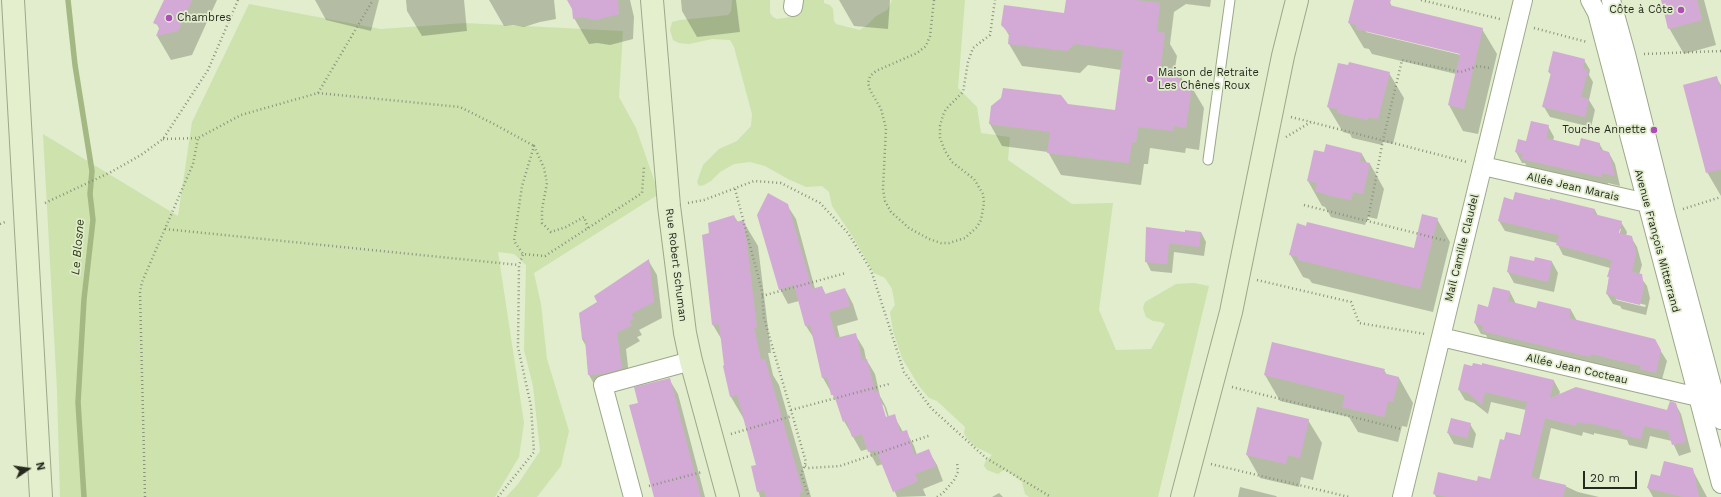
<!DOCTYPE html>
<meta charset="utf-8">
<style>
body{margin:0}
#map{position:relative;width:1721px;height:497px;overflow:hidden;background:#e1edcd;font-family:"Work Sans",sans-serif}
canvas{display:block}
.north{position:absolute;left:8px;top:449px;width:40px;height:40px;-webkit-text-stroke:3px #e1edcd;paint-order:stroke;rotate:77deg;font-size:11px;font-weight:700;line-height:16px;text-align:center;color:#262a1e}
.north::after{content:'';display:block;margin:auto;width:14px;height:18px;background:#262a1e;clip-path:polygon(50% 0,100% 100%,50% 72%,0 100%)}
.scale{position:absolute;left:1583px;top:471px;width:54px;height:18px;box-sizing:border-box;border:2px solid #262a1e;border-top:0;padding-left:5px;font-size:12px;line-height:14px;white-space:nowrap;color:#262a1e;-webkit-text-stroke:3px #e1edcd;paint-order:stroke}
</style>
<div id="map">
<canvas width="1721" height="497"></canvas>
<div class="north">N</div>
<div class="scale">20 m</div>
</div>
<script>
const g = document.querySelector('canvas').getContext('2d');
g.lineJoin = 'round';
function paint(path, color) {
  g.fillStyle = color;
  g.fill(path, 'evenodd');
}
function shape(rows) {
  const path = new Path2D();
  for (const r of rows) {
    path.moveTo(r[0], r[1]);
    for (let i = 2; i < r.length; i += 2) path.lineTo(r[i], r[i + 1]);
  }
  return path;
}
function strokePath(path, color, width, dash) {
  g.strokeStyle = color;
  g.lineWidth = width;
  g.lineCap = dash ? 'butt' : 'round';
  g.setLineDash(dash || []);
  g.stroke(path);
}
function drawText(font, color, halo, rows, align = 'center') {
  g.font = font + ' "Work Sans",sans-serif';
  g.lineWidth = 3.5;
  g.setLineDash([]);
  g.textBaseline = 'middle';
  g.strokeStyle = halo;
  g.fillStyle = color;
  for (const [text, x, y, turn = 0] of rows) {
    g.save();
    g.translate(x, y);
    g.rotate((+turn || 0) * Math.PI / 180);
    g.textAlign = isNaN(turn) ? turn : align;
    if (halo) g.strokeText(text, 0, 0);
    g.fillText(text, 0, 0);
    g.restore();
  }
}
const green = shape([
 [732,0,770,0,770,13,773,17,777,19,797,16,801,8,802,0,824,0,824,3,830,5,833,9,834,21,836,24,860,30,868,24,876,16,887,10,892,0,965,0,958,88,977,107,981,133,1010,137,1008,160,1072,204,1113,203,1099,310,1116,350,1151,349,1165,324,1161,322,1153,321,1146,317,1143,308,1145,302,1176,284,1194,283,1209,286,1158,497,1029,497,1025,494,1022,482,1013,475,1004,470,998,474,987,470,984,466,985,462,992,455,974,446,966,437,964,433,965,427,937,401,929,398,919,386,902,358,893,331,890,312,895,305,892,289,885,278,874,273,851,234,832,206,829,192,822,186,806,187,788,179,765,166,750,162,734,164,720,172,711,181,704,185,699,186,697,182,703,165,719,149,737,141,751,126,752,114,734,47,730,40,712,39,689,44,679,43,673,40,670,30,672,22,680,20,728,15,731,11],
 [249,4,381,29,464,23,623,31,619,97,636,128,659,194,534,273,541,304,547,359,569,431,561,466,537,497,506,497,518,484,540,451,533,386,524,350,526,265,514,254,498,252,524,423,519,457,495,497,60,497,57,390,43,134,178,216,192,122]
]);
const shadow = shape([
 [165,0,217,0,192,55,171,60,157,36,160,30,156,23],
 [315,0,379,0,371,31,326,20],
 [406,0,464,0,467,31,422,36,407,11],
 [489,0,554,0,556,19,540,22,524,27,513,25,504,26],
 [569,0,630,0,634,17,633,39,610,45,597,43,589,44,574,18,573,9],
 [681,0,736,0,740,32,697,37,682,11],
 [839,0,890,0,888,29,854,26],
 [1067,0,1211,0,1210,7,1186,4,1174,12,1170,44,1177,56,1174,74,1180,75,1186,85,1191,86,1204,108,1199,150,1186,148,1185,153,1150,148,1148,164,1144,164,1141,185,1061,175,1048,152,1002,146,990,124,1068,105,1116,111,1121,70,1088,65,1080,73,1022,66,1009,44,1010,37,1002,24,1065,14],
 [1355,0,1380,0,1390,2,1392,7,1482,29,1497,54,1478,134,1463,131,1449,105,1456,74,1372,54,1369,49,1364,48,1349,23],
 [1366,30,1465,54,1465,56,1366,32],
 [1662,0,1704,0,1716,45,1684,54,1669,28],
 [1584,60,1590,70,1589,75,1593,82,1589,100,1595,110,1591,127,1550,117,1544,107,1551,75,1549,72],
 [1389,73,1404,98,1393,144,1383,142,1382,145,1352,138,1350,134,1343,132,1328,107],
 [1716,77,1721,85,1721,196,1707,172],
 [1548,126,1554,137,1553,141,1580,147,1599,143,1604,152,1609,153,1615,164,1620,186,1608,183,1607,187,1528,169,1525,163,1522,163,1516,152,1527,142],
 [1325,153,1362,154,1367,163,1370,164,1384,189,1377,219,1368,217,1365,225,1331,217,1325,207,1322,206,1308,181],
 [1514,201,1595,210,1598,216,1621,222,1627,232,1626,236,1631,237,1637,247,1642,265,1639,275,1647,286,1650,298,1646,315,1622,309,1620,306,1613,304,1607,294,1610,268,1563,255,1557,243,1505,231,1499,221],
 [1619,229,1621,229,1618,238],
 [1616,298,1646,305,1645,307,1616,300],
 [787,205,796,219,815,289,822,287,826,295,845,289,853,304,858,320,837,326,840,338,855,334,864,349,866,359,875,374,880,396,886,407,889,417,894,416,903,432,906,431,914,446,917,455,928,450,937,465,943,481,923,489,926,496,897,497,883,464,877,466,868,449,861,451,844,421,839,406,823,378,815,340,806,326,799,301,788,304,780,289],
 [881,403,884,406,889,422,887,422],
 [734,216,738,222,743,221,758,246,771,353,768,353,773,375,779,385,811,497,760,497,752,467,758,465,745,421,731,397,724,367,726,366,722,340,713,325,710,234],
 [1437,219,1450,242,1433,312,1312,283,1309,279,1303,277,1290,254,1415,249],
 [1147,229,1186,233,1201,232,1206,242,1204,256,1174,252,1172,273,1151,271,1146,261],
 [1535,258,1552,262,1558,273,1554,292,1514,283,1508,272,1535,263],
 [648,260,657,275,662,318,639,330,642,335,637,337,640,341,626,349,630,384,598,391,589,375,586,346,582,339,598,302],
 [1510,292,1516,304,1537,309,1539,303,1571,310,1577,321,1654,340,1667,361,1661,383,1645,376,1597,364,1596,367,1489,341,1486,335,1481,334,1475,323,1479,305,1489,308],
 [1483,364,1554,381,1560,392,1559,395,1668,411,1675,403,1681,414,1691,452,1679,456,1672,441,1650,436,1647,449,1629,445,1627,440,1594,433,1594,435,1583,432,1582,436,1551,428,1539,480,1565,486,1578,492,1599,497,1436,497,1434,493,1491,480,1505,441,1520,436,1526,410,1491,402,1488,414,1474,403,1465,400,1459,390,1473,368,1483,366],
 [1384,370,1387,375,1399,378,1413,403,1407,427,1402,426,1398,442,1358,432,1349,417,1280,401,1265,375],
 [669,379,678,394,705,497,655,497,640,403],
 [1308,420,1322,443,1313,480,1301,477,1299,487,1260,478,1247,455],
 [1470,424,1476,434,1473,448,1454,444,1448,433],
 [1692,469,1707,497,1653,497,1648,488,1661,477],
 [1240,487,1276,496,1277,497,1238,497],
 [999,493,1003,497,992,497]
]);
const stream = shape([
 [68,0,75,65,92,171,90,194,93,220,84,299,78,402,84,497]
]);
const building = shape([
 [164,0,192,0,178,31,156,36,160,26,153,23],
 [567,0,618,0,619,14,595,20,582,17,573,19,572,9],
 [1066,0,1136,0,1160,3,1157,32,1165,33,1160,71,1181,74,1179,83,1192,85,1186,128,1174,126,1173,131,1138,127,1136,143,1132,142,1129,163,1047,153,1050,132,989,124,991,106,1001,98,1003,88,1061,95,1068,104,1115,110,1123,50,1075,44,1067,51,1008,44,1009,33,1001,25,1004,5,1064,13],
 [1354,0,1391,0,1389,5,1483,28,1464,109,1448,105,1460,54,1356,29,1357,25,1348,23],
 [1661,0,1697,0,1702,20,1668,29],
 [1553,51,1585,59,1583,69,1588,70,1581,97,1589,99,1585,117,1542,107,1551,73,1548,72],
 [1349,62,1390,72,1378,119,1368,117,1367,120,1337,113,1337,109,1327,107,1338,63,1348,65],
 [1717,76,1721,92,1721,169,1706,173,1683,85],
 [1531,121,1549,125,1546,138,1579,146,1581,138,1600,143,1599,149,1609,152,1615,176,1602,173,1601,177,1521,159,1523,154,1515,152,1518,139,1526,141],
 [1326,144,1362,153,1360,161,1370,163,1363,194,1353,192,1351,200,1331,196,1315,191,1317,183,1307,181,1314,150,1324,152],
 [1515,192,1550,200,1550,198,1595,209,1594,214,1622,221,1619,233,1632,236,1636,253,1632,272,1642,274,1644,287,1640,305,1615,299,1615,296,1606,294,1609,277,1607,277,1612,260,1556,245,1559,235,1498,221,1504,197,1513,200],
 [768,193,788,204,812,289,822,286,825,294,845,288,850,306,829,312,836,338,856,333,862,360,867,359,875,392,878,391,886,417,895,414,900,432,907,430,914,455,929,449,936,466,915,474,918,481,893,492,876,450,868,452,862,434,852,437,846,420,843,422,834,395,831,395,827,377,822,378,810,325,805,326,794,285,779,290,757,215],
 [1422,214,1438,218,1420,289,1298,260,1298,257,1289,255,1297,223,1306,226,1307,222,1414,248],
 [734,215,736,222,744,220,757,328,754,328,761,360,765,359,803,492,799,493,800,497,766,497,764,490,757,492,751,466,756,465,737,395,730,397,723,366,724,365,719,324,712,325,702,235,709,233,708,223],
 [1146,227,1185,232,1185,230,1201,232,1199,247,1169,243,1167,264,1145,262],
 [1510,256,1534,261,1535,257,1552,261,1548,282,1507,272],
 [649,259,654,302,631,314,634,319,629,321,632,325,617,333,622,369,603,374,588,375,585,339,582,339,579,313,597,302,594,296],
 [1493,287,1510,291,1508,301,1536,308,1538,301,1571,309,1569,318,1655,339,1661,350,1656,373,1640,369,1641,366,1591,354,1590,357,1482,331,1484,326,1474,323,1478,304,1488,307],
 [1272,342,1385,369,1383,373,1399,377,1393,402,1388,401,1384,417,1342,407,1345,395,1264,375],
 [1473,363,1482,365,1482,363,1554,380,1550,398,1576,387,1667,410,1670,401,1676,403,1686,442,1672,445,1668,431,1644,426,1641,439,1622,435,1623,431,1589,423,1588,424,1577,422,1576,426,1545,418,1531,477,1566,485,1563,497,1447,497,1433,494,1438,472,1477,481,1478,476,1490,479,1500,439,1504,440,1506,432,1520,435,1527,402,1485,392,1482,405,1467,392,1458,390,1464,364,1472,366],
 [670,378,693,467,701,497,654,497,632,416,629,405,638,403,634,387],
 [1257,407,1309,419,1300,458,1288,455,1286,464,1246,455],
 [1451,418,1471,423,1467,438,1447,433],
 [1664,461,1693,468,1699,497,1683,497,1647,488,1651,474,1660,476]
]);
const path = shape([
 [934,0,930,36,926,46,917,53,876,71,870,76,868,83,870,90,881,109,886,128,883,189,885,201,891,212,909,228,929,239,941,243,949,243,965,238,977,227,981,220,984,203,983,194,974,179,952,162,945,151,940,138,940,126,943,115,946,109,963,92,968,62,973,48,990,35,995,0],
 [1421,0,1500,19],
 [1534,28,1587,42],
 [1644,54,1721,51],
 [318,93,460,107,494,124,534,146],
 [1291,117,1311,122],
 [1286,137,1311,122,1467,162],
 [163,139,198,138,241,115,318,93,373,0],
 [735,189,762,291,764,318,806,462,801,474,809,497],
 [45,203,111,172,141,155,163,139,208,70,238,0],
 [688,203,704,200,754,181,781,183,820,203,848,233,871,270,904,372,931,408,986,458,1051,497],
 [1304,205,1447,241],
 [1683,209,1721,197],
 [1368,220,1383,140,1402,60,1461,72,1478,66,1489,68],
 [0,224,5,222],
 [588,228,584,217,566,227,551,232,542,223,542,209,547,183,544,168,534,146,522,186,514,241,523,254,545,256,642,193,644,167],
 [165,229,519,265],
 [1257,280,1351,302,1359,323,1425,334],
 [762,296,846,273],
 [1232,387,1401,429],
 [791,410,889,384],
 [731,434,792,416],
 [1211,464,1349,497],
 [805,466,808,468,840,466,931,435],
 [649,486,702,472],
 [145,497,140,292,142,282,193,164,198,138],
 [498,497,534,452,531,406,518,347,519,265,523,254],
 [937,497,943,493,954,480,958,472,957,462]
]);
const lane = shape([
 [1208,160,1230,0]
]);
const street = shape([
 [1590,0,1597,13,1721,484],
 [1611,0,1626,54,1666,214,1721,420],
 [793,7,794,0],
 [1483,166,1647,203,1656,201],
 [1441,337,1698,397,1707,395],
 [633,497,603,385,691,361],
 [1402,497,1523,0]
]);
const secondary = shape([
 [13,0,41,497],
 [652,0,669,206,685,333,691,361,728,497],
 [1182,497,1231,312,1283,56,1297,0]
]);
const markers = [
 [1681,10,4,"#ad4db6"],
 [169,18,4,"#ad4db6"],
 [1150,79,4,"#ad4db6"],
 [1654,130,4,"#ad4db6"]
];
const poiNames = [
 ["Côte à Côte",1673,10],
 ["Chambres",177,18,"left"],
 ["Maison de Retraite",1158,73,"left"],
 ["Les Chênes Roux",1158,86,"left"],
 ["Touche Annette",1646,130]
];
const streetNames = [
 ["Allée Jean Marais",1573,187,13],
 ["Avenue François Mitterrand",1657,241,75],
 ["Mail Camille Claudel",1462,248,-76],
 ["Rue Robert Schuman",676,265,83],
 ["Allée Jean Cocteau",1577,369,13]
];
const waterNames = [
 ["Le Blosne",78,247,-85]
];
paint(green, '#cee2ad');
paint(shadow, '#0003');
strokePath(stream, '#a4b883', 5.5);
paint(building, '#d2aad5');
strokePath(lane, '#9ca889', 11);
strokePath(street, '#9ca889', 20);
strokePath(secondary, '#9ca889', 24);
strokePath(path, '#8a937c', 2.5, [1, 3]);
strokePath(lane, '#fff', 9);
strokePath(street, '#fff', 18);
strokePath(secondary, '#e4efce', 22);
for (const [x, y, r, color] of markers) {
  const dot = new Path2D();
  dot.arc(x, y, r, 0, 2 * Math.PI);
  g.fillStyle = color;
  g.fill(dot);
  strokePath(dot, '#e1edcd', 1.5);
}
drawText('11px', '#262a1e', '#e1edcd', poiNames, 'right');
drawText('11px', '#262a1e', '#e1edcd', streetNames);
drawText('italic 12px', '#2c3911', '#e1edcd', waterNames);
</script>
